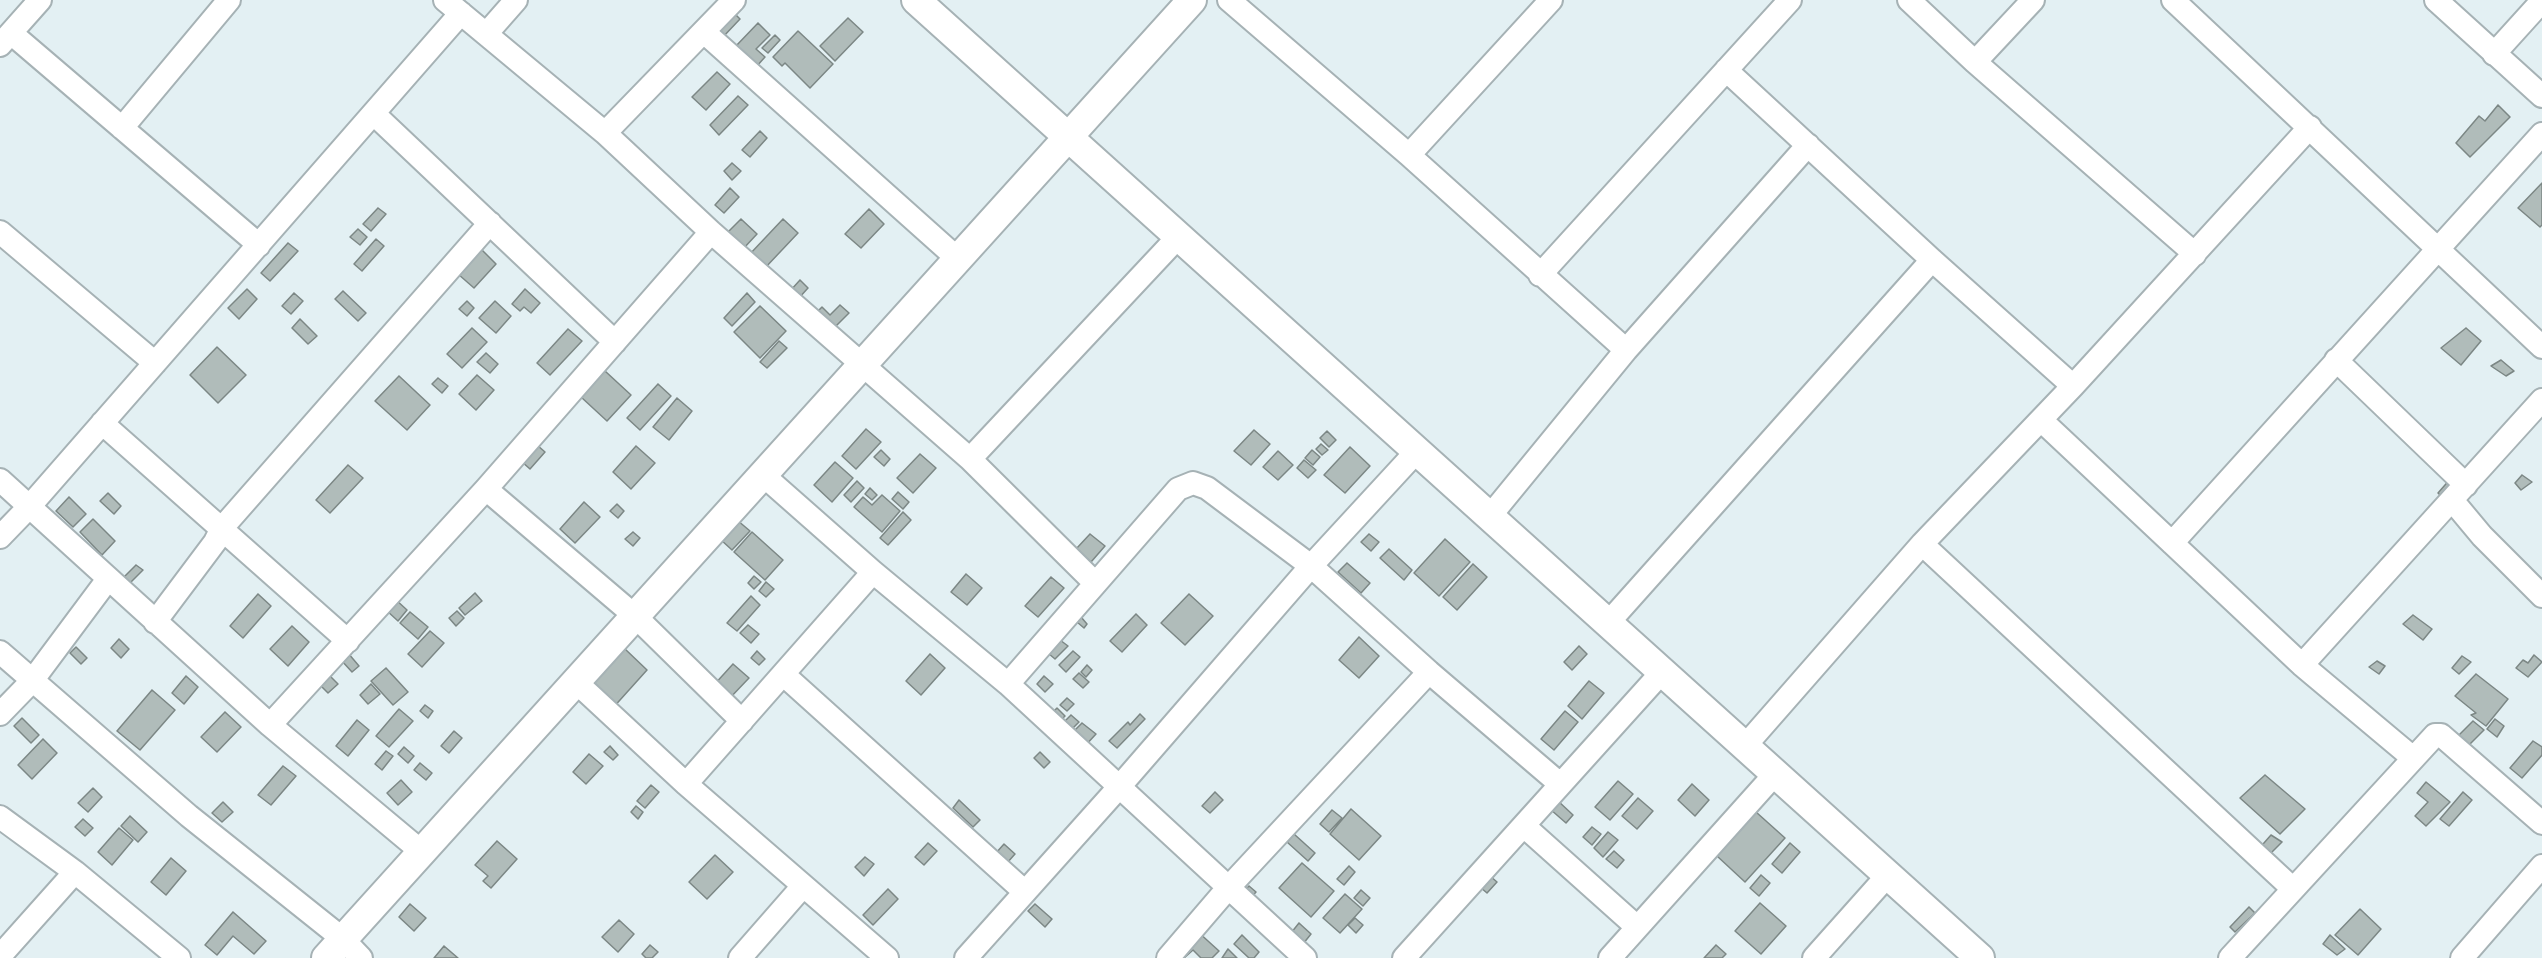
<!DOCTYPE html>
<style>
body{margin:0}
canvas{display:block;background:#e3f0f3}
</style>
<canvas width="2542" height="958"></canvas>
<script>
const g = document.querySelector('canvas').getContext('2d');
g.lineJoin = 'round';
function paint(path, color) {
  g.fillStyle = color;
  g.fill(path, 'evenodd');
}
function shape(rows) {
  const path = new Path2D();
  for (const r of rows) {
    path.moveTo(r[0], r[1]);
    for (let i = 2; i < r.length; i += 2) path.lineTo(r[i], r[i + 1]);
  }
  return path;
}
function strokePath(path, color, width, dash) {
  g.strokeStyle = color;
  g.lineWidth = width;
  g.lineCap = dash ? 'butt' : 'round';
  g.setLineDash(dash || []);
  g.stroke(path);
}
const building = shape([
 [732,11,740,19,722,38,714,30,732,11],
 [848,18,863,32,835,61,820,46,848,18],
 [758,23,770,35,756,49,765,57,756,67,735,47,758,23],
 [798,31,833,64,810,88,785,63,782,66,773,57,798,31],
 [775,35,780,40,768,53,762,48,775,35],
 [717,72,730,84,706,110,692,97,717,72],
 [738,96,748,105,719,135,710,125,738,96],
 [2498,105,2510,117,2470,157,2456,143,2479,116,2485,121,2498,105],
 [760,131,767,138,750,157,742,150,760,131],
 [732,163,741,171,732,180,724,171,732,163],
 [2542,183,2542,225,2540,227,2518,208,2542,183],
 [730,188,739,197,724,213,715,205,730,188],
 [378,208,386,214,371,231,363,224,378,208],
 [869,209,884,224,861,248,845,234,869,209],
 [741,219,757,234,743,249,727,233,741,219],
 [783,219,798,233,764,269,749,255,783,219],
 [358,229,367,237,360,245,350,237,358,229],
 [376,239,384,246,362,271,354,264,376,239],
 [288,243,298,251,270,281,261,273,288,243],
 [481,249,496,264,474,288,458,274,481,249],
 [800,280,808,288,798,299,790,291,800,280],
 [247,289,257,299,239,319,228,308,247,289],
 [525,289,540,303,531,313,524,307,520,311,512,304,525,289],
 [343,291,366,313,358,321,335,299,343,291],
 [294,293,303,301,291,314,282,306,294,293],
 [747,293,755,302,732,326,724,318,747,293],
 [467,301,474,308,467,316,459,309,467,301],
 [495,301,511,316,496,333,479,318,495,301],
 [840,305,849,313,832,330,815,314,822,307,830,315,840,305],
 [760,306,786,331,760,358,734,332,760,306],
 [300,319,317,336,308,344,292,328,300,319],
 [472,328,487,342,462,368,447,354,472,328],
 [2466,328,2481,341,2461,365,2441,348,2466,328],
 [568,329,582,341,550,375,537,363,568,329],
 [779,341,787,348,767,368,760,362,779,341],
 [217,347,246,375,218,403,190,375,217,347],
 [486,353,498,364,490,373,477,362,486,353],
 [2501,360,2514,371,2506,376,2491,366,2501,360],
 [605,371,631,395,607,421,581,397,605,371],
 [477,375,494,390,476,410,459,394,477,375],
 [399,376,430,405,407,430,375,401,399,376],
 [438,378,448,386,442,393,432,384,438,378],
 [658,384,671,396,640,430,627,418,658,384],
 [677,398,692,411,669,440,653,427,677,398],
 [866,429,881,442,856,469,842,456,866,429],
 [1254,430,1270,444,1251,465,1234,451,1254,430],
 [1327,431,1336,440,1329,447,1320,438,1327,431],
 [1321,444,1328,450,1322,455,1316,449,1321,444],
 [537,445,545,452,530,469,521,461,537,445],
 [636,446,655,463,631,489,613,472,636,446],
 [1350,447,1370,466,1345,493,1324,475,1350,447],
 [881,450,890,459,884,466,874,457,881,450],
 [1312,450,1320,457,1313,465,1305,458,1312,450],
 [1278,451,1293,465,1278,480,1263,467,1278,451],
 [920,454,936,468,913,493,897,478,920,454],
 [1304,460,1316,470,1308,478,1297,468,1304,460],
 [835,462,853,478,832,502,814,485,835,462],
 [348,465,363,478,330,513,316,500,348,465],
 [2522,475,2532,482,2521,490,2515,483,2522,475],
 [2452,477,2446,501,2438,493,2452,477],
 [857,481,864,488,851,502,844,495,857,481],
 [870,488,877,495,872,500,865,494,870,488],
 [898,492,909,502,903,509,892,499,898,492],
 [108,493,121,506,114,514,100,501,108,493],
 [882,495,900,511,882,532,854,507,863,497,872,505,882,495],
 [69,497,86,514,73,527,56,511,69,497],
 [584,502,600,517,575,543,560,529,584,502],
 [617,504,624,511,618,518,610,511,617,504],
 [903,512,911,520,888,545,880,538,903,512],
 [93,519,115,541,102,555,80,532,93,519],
 [737,520,750,531,732,550,720,539,737,520],
 [633,532,640,538,633,546,625,539,633,532],
 [752,532,783,560,765,580,734,552,752,532],
 [1090,534,1105,546,1091,562,1076,549,1090,534],
 [1369,534,1379,542,1371,551,1361,542,1369,534],
 [1445,539,1470,562,1439,596,1414,573,1445,539],
 [1389,549,1412,570,1404,580,1380,558,1389,549],
 [1347,563,1370,583,1361,593,1338,572,1347,563],
 [1473,564,1487,577,1457,610,1443,597,1473,564],
 [136,565,143,570,126,587,120,581,136,565],
 [966,574,982,588,967,605,951,592,966,574],
 [754,576,761,582,754,589,748,583,754,576],
 [1051,577,1064,588,1038,617,1025,606,1051,577],
 [766,582,774,589,766,597,759,591,766,582],
 [475,593,482,601,465,615,459,608,475,593],
 [258,594,271,606,243,638,230,626,258,594],
 [1189,594,1213,616,1185,645,1161,623,1189,594],
 [751,596,760,605,737,631,727,623,751,596],
 [395,599,407,610,398,621,386,610,395,599],
 [457,611,464,618,456,626,449,618,457,611],
 [410,612,428,627,418,639,400,623,410,612],
 [1136,614,1147,625,1122,652,1110,641,1136,614],
 [2413,615,2432,629,2423,640,2403,624,2413,615],
 [1081,617,1087,624,1084,628,1077,622,1081,617],
 [748,625,759,634,751,643,740,633,748,625],
 [292,626,309,642,288,666,270,649,292,626],
 [430,631,444,643,422,667,408,654,430,631],
 [1359,637,1379,656,1359,678,1339,660,1359,637],
 [119,639,129,649,121,658,111,648,119,639],
 [1060,640,1068,646,1055,659,1048,653,1060,640],
 [1579,646,1587,654,1572,670,1564,662,1579,646],
 [76,647,87,658,81,664,70,653,76,647],
 [624,648,647,670,611,710,587,688,624,648],
 [757,651,765,659,759,665,751,658,757,651],
 [1073,651,1080,657,1066,672,1059,665,1073,651],
 [348,653,359,666,352,672,341,660,348,653],
 [930,654,945,668,921,695,906,681,930,654],
 [2534,655,2542,662,2528,677,2516,668,2523,660,2528,663,2534,655],
 [2462,656,2471,662,2459,674,2452,668,2462,656],
 [2377,661,2385,666,2379,674,2369,667,2377,661],
 [733,664,749,678,728,700,713,686,733,664],
 [1087,665,1092,670,1086,677,1081,672,1087,665],
 [386,668,408,692,393,705,371,681,386,668],
 [1079,673,1089,682,1083,688,1073,679,1079,673],
 [2476,674,2508,699,2486,726,2471,715,2476,713,2455,696,2476,674],
 [329,675,338,684,328,693,319,684,329,675],
 [186,676,198,687,184,704,172,693,186,676],
 [1044,676,1053,684,1045,692,1037,684,1044,676],
 [1589,681,1604,693,1582,719,1568,706,1589,681],
 [371,684,380,694,368,704,360,695,371,684],
 [152,690,175,710,140,750,117,731,152,690],
 [1067,698,1074,704,1067,711,1060,705,1067,698],
 [425,705,433,711,428,718,420,711,425,705],
 [1057,708,1065,716,1057,724,1049,716,1057,708],
 [399,709,413,721,389,747,376,736,399,709],
 [1565,711,1578,722,1554,750,1541,739,1565,711],
 [225,712,241,727,217,752,201,737,225,712],
 [1140,714,1145,719,1117,748,1109,741,1128,722,1130,725,1140,714],
 [1071,715,1079,722,1069,732,1061,725,1071,715],
 [22,718,39,735,31,743,14,726,22,718],
 [2495,719,2504,726,2497,737,2487,729,2495,719],
 [357,720,369,730,348,756,336,746,357,720],
 [2473,721,2484,730,2462,752,2452,742,2473,721],
 [1082,723,1096,734,1084,747,1071,734,1082,723],
 [454,731,462,738,449,753,441,746,454,731],
 [43,739,57,753,32,779,18,765,43,739],
 [2533,741,2542,747,2542,755,2522,778,2510,768,2533,741],
 [610,746,618,755,613,760,604,752,610,746],
 [404,747,414,756,408,763,398,754,404,747],
 [386,751,393,756,382,770,375,764,386,751],
 [1040,752,1050,762,1044,768,1034,758,1040,752],
 [589,754,603,766,586,784,573,772,589,754],
 [420,763,432,773,426,780,414,770,420,763],
 [283,766,296,776,271,805,258,795,283,766],
 [2265,775,2305,809,2280,834,2240,798,2265,775],
 [401,780,412,792,398,805,387,793,401,780],
 [1618,781,1633,794,1610,820,1595,807,1618,781],
 [2426,782,2450,802,2426,826,2415,816,2428,802,2417,793,2426,782],
 [1692,784,1709,800,1695,816,1678,800,1692,784],
 [651,785,659,792,645,808,637,801,651,785],
 [93,788,102,797,88,812,78,803,93,788],
 [1215,792,1223,800,1210,813,1202,806,1215,792],
 [2463,792,2472,800,2449,826,2440,819,2463,792],
 [1638,798,1653,811,1637,829,1622,816,1638,798],
 [959,800,980,820,973,827,953,808,959,800],
 [1557,800,1573,815,1566,823,1550,809,1557,800],
 [223,802,233,812,222,822,212,813,223,802],
 [636,806,643,812,638,819,631,812,636,806],
 [1351,809,1381,836,1359,860,1330,834,1351,809],
 [1332,810,1342,818,1329,832,1320,824,1332,810],
 [1756,812,1785,838,1745,882,1717,856,1756,812],
 [130,816,147,832,138,842,121,826,130,816],
 [83,819,93,828,85,836,75,827,83,819],
 [1592,827,1601,834,1592,845,1583,837,1592,827],
 [119,828,133,840,112,865,98,852,119,828],
 [1608,832,1618,840,1603,857,1594,848,1608,832],
 [1294,834,1315,853,1308,861,1287,842,1294,834],
 [2271,835,2282,842,2265,859,2256,852,2271,835],
 [497,841,517,859,491,888,483,881,488,876,475,865,497,841],
 [928,843,937,851,924,865,915,857,928,843],
 [1790,843,1800,852,1782,873,1772,864,1790,843],
 [1004,844,1015,854,1007,863,996,853,1004,844],
 [1614,851,1624,860,1617,868,1606,859,1614,851],
 [715,855,733,872,707,899,689,882,715,855],
 [865,857,874,864,864,876,855,867,865,857],
 [171,858,186,871,166,895,151,882,171,858],
 [1302,863,1334,891,1311,917,1279,888,1302,863],
 [1349,866,1355,872,1344,885,1337,879,1349,866],
 [1761,875,1770,883,1759,896,1750,888,1761,875],
 [1490,876,1497,882,1487,893,1480,887,1490,876],
 [1249,886,1256,892,1249,900,1242,893,1249,886],
 [888,889,898,899,873,925,863,915,888,889],
 [1361,890,1370,898,1363,906,1354,898,1361,890],
 [1345,894,1362,909,1340,933,1323,918,1345,894],
 [1760,903,1786,926,1761,954,1735,931,1760,903],
 [410,904,426,918,414,931,399,917,410,904],
 [1035,904,1052,919,1045,927,1028,911,1035,904],
 [2249,907,2255,913,2235,932,2230,927,2249,907],
 [2360,909,2381,929,2358,955,2335,935,2360,909],
 [233,912,266,941,254,954,233,936,217,955,205,945,233,912],
 [1355,918,1363,925,1356,933,1348,925,1355,918],
 [619,920,634,934,618,952,602,937,619,920],
 [1299,923,1311,934,1303,944,1291,933,1299,923],
 [1197,931,1219,951,1212,958,1201,958,1193,950,1184,958,1178,952,1197,931],
 [1242,935,1259,952,1254,958,1249,958,1234,944,1242,935],
 [2330,935,2345,949,2337,955,2323,944,2330,935],
 [650,945,658,952,652,958,646,958,642,954,650,945],
 [1716,945,1726,954,1722,958,1704,958,1716,945],
 [444,946,458,958,434,958,444,946],
 [1228,949,1237,958,1222,958,1228,949]
]);
const minor = shape([
 [445,0,605,133,711,232,970,459,1095,583],
 [1229,0,1409,155,1626,350],
 [1909,0,1975,62,2195,254],
 [2173,0,2542,347],
 [2436,0,2542,96],
 [704,32,958,259],
 [11,33,259,245],
 [487,33,516,0],
 [0,45,40,0],
 [2494,54,2542,1],
 [1975,62,2033,0],
 [1726,70,1932,260,2073,386],
 [374,114,615,342],
 [122,128,229,0],
 [605,133,734,0],
 [1409,155,1551,0],
 [0,232,155,363],
 [1540,275,1790,0],
 [2336,360,2466,485],
 [2041,420,2302,665,2413,758],
 [102,423,348,641],
 [970,459,1179,236],
 [763,475,873,572,1008,684,1305,958],
 [0,480,270,725,422,852],
 [486,489,635,616,742,721],
 [2452,500,2482,536,2542,596],
 [1490,516,1626,350,1808,145],
 [0,537,29,507,461,13],
 [2172,543,2542,134],
 [1922,544,2292,888],
 [155,622,215,542,222,528,490,223],
 [1608,623,1932,260],
 [0,652,189,816,343,939,361,958],
 [2302,665,2542,400],
 [784,675,1025,892],
 [576,682,686,784,887,958],
 [1008,684,1178,489,1193,483,1207,488,1311,566,1429,672,1560,784],
 [0,714,32,681,108,579],
 [270,725,486,489,711,232],
 [1745,746,1922,544,2073,386,2310,127],
 [686,784,873,572],
 [0,817,75,872,179,958],
 [1524,826,1637,927],
 [0,956,75,872],
 [740,958,803,886],
 [966,958,1120,786,1311,566,1417,451],
 [1168,958,1228,888,1429,672],
 [1404,958,1662,672],
 [1610,958,1775,774],
 [1814,958,1888,875],
 [2230,958,2435,735,2441,735,2542,823],
 [2462,958,2542,866]
]);
const tertiary = shape([
 [916,0,1980,958],
 [326,958,1192,0]
]);
paint(building, '#b0bcba');
strokePath(building, '#7c8785', 1.5);
strokePath(minor, '#a6b2b5', 26);
strokePath(tertiary, '#a6b2b5', 32);
strokePath(minor, '#fff', 22);
strokePath(tertiary, '#fff', 28);
</script>
